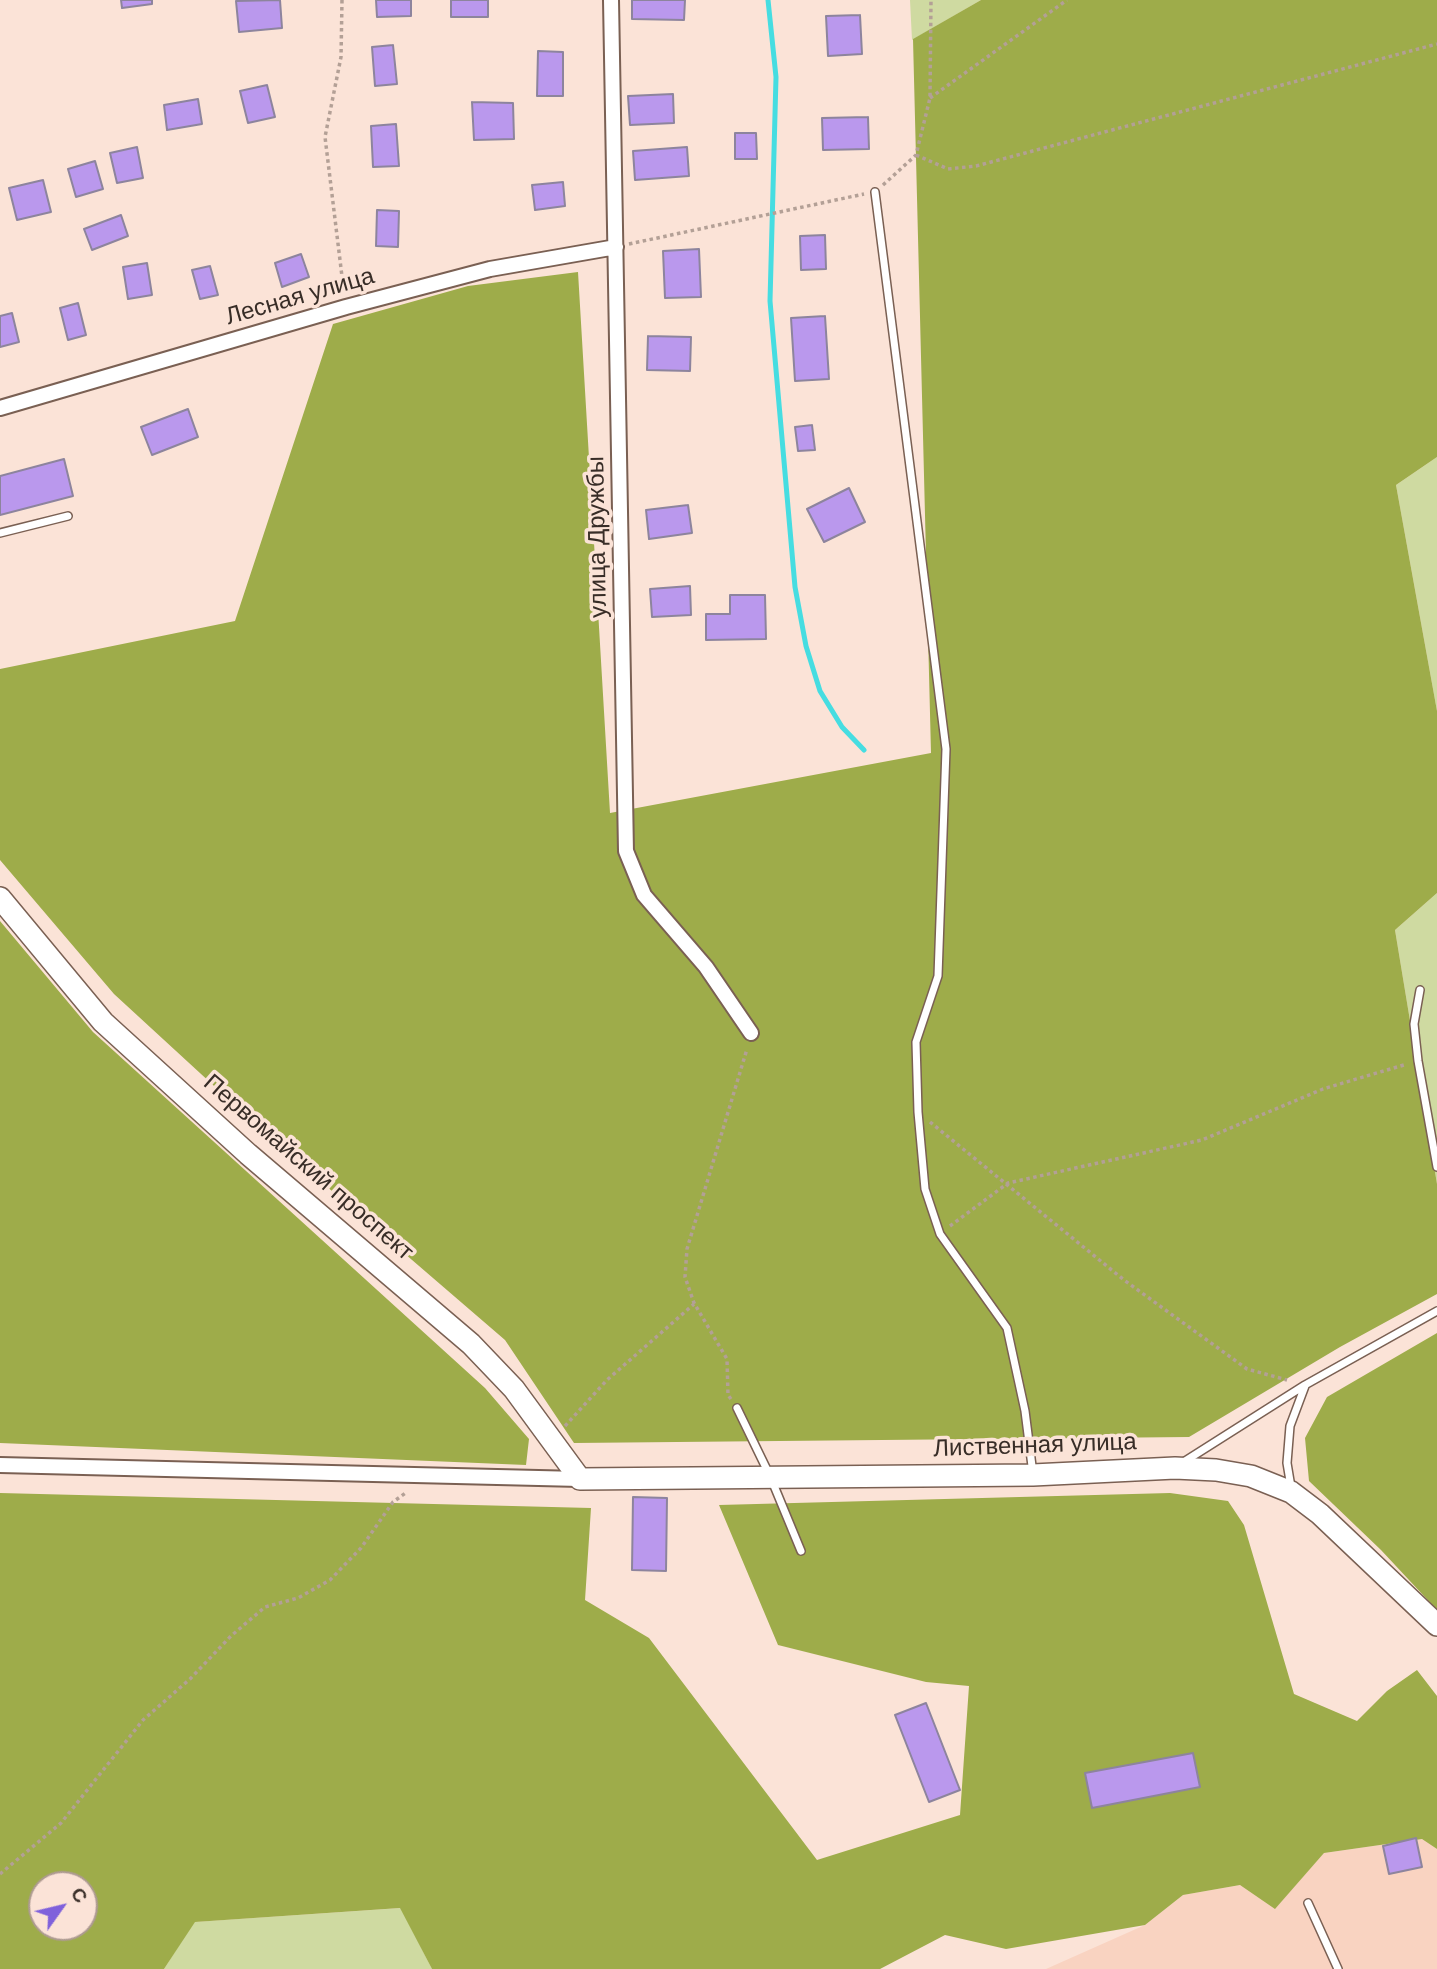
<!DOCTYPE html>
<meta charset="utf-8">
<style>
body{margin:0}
#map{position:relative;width:1437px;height:1969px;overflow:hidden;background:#fbe3d7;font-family:Helvetica,sans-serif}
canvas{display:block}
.north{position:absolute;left:28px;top:1871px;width:70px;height:70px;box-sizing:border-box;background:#fbe3d7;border:2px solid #ad9a91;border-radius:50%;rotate:56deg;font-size:19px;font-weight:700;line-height:28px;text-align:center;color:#382d27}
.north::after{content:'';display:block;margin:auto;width:24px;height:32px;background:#7f61db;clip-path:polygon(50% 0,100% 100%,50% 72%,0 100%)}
</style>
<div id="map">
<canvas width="1437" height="1969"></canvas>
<div class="north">С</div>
</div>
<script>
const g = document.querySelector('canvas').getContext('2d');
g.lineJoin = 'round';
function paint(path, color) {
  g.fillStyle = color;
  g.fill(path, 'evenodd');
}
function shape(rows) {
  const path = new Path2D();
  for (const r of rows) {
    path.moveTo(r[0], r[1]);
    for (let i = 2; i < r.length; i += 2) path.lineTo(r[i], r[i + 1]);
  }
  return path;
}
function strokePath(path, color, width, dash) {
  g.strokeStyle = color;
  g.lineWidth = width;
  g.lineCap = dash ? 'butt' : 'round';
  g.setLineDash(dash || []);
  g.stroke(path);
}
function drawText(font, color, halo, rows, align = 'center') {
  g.font = font + ' Helvetica,sans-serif';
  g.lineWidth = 7;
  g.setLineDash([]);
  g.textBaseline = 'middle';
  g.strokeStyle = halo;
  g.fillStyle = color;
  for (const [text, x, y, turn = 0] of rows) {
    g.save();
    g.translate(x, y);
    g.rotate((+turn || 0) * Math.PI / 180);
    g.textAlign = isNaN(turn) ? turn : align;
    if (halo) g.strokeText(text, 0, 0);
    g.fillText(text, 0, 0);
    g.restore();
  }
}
const built = shape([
 [1422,1839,1437,1849,1437,1969,1046,1969,1145,1925,1183,1895,1240,1885,1275,1908,1324,1853]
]);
const green = shape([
 [910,0,981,0,912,40],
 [1437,457,1437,711,1396,485],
 [1437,893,1437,1184,1395,930],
 [401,1908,432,1969,164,1969,194,1922]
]);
const forest = shape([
 [981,0,1437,0,1437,457,1396,485,1437,711,1437,893,1395,930,1437,1184,1437,1294,1340,1347,1189,1437,574,1443,505,1340,275,1142,114,994,0,860,0,669,235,621,333,324,468,286,578,272,610,813,931,753,913,39],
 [0,921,93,1032,485,1388,529,1439,526,1465,0,1443],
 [1437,1333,1437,1610,1381,1550,1309,1481,1305,1438,1327,1397],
 [0,1493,591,1508,585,1600,649,1638,817,1860,960,1815,969,1686,926,1682,778,1645,719,1505,1170,1493,1228,1501,1244,1525,1294,1694,1357,1721,1387,1691,1417,1670,1437,1696,1437,1849,1422,1839,1324,1853,1275,1909,1240,1885,1183,1895,1145,1925,1006,1949,945,1935,880,1969,432,1969,400,1908,195,1922,164,1969,0,1969],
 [42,1885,84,1885,84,1927,42,1927]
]);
const stream = shape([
 [768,0,776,77,770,301,795,587,806,646,820,691,842,727,864,750]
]);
const building = shape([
 [121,0,152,0,152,4,122,8,121,0],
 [280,0,282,28,239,32,236,1,280,0],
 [376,0,411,0,411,16,377,17,376,0],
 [451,0,488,0,488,17,451,17,451,0],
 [632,0,685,0,684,20,632,19,632,0],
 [860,15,862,54,828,56,826,16,860,15],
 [393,45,397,84,375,86,372,47,393,45],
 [538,51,563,52,563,96,537,96,538,51],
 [267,85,275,117,248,123,240,91,267,85],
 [673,94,674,123,630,125,628,96,673,94],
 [198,99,202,124,167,130,164,105,198,99],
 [472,102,513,103,514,139,474,140,472,102],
 [868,117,869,149,823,150,822,118,868,117],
 [396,124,399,166,373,167,371,126,396,124],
 [735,133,756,133,757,159,735,159,735,133],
 [137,147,143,178,117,183,110,153,137,147],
 [687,147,689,176,635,180,633,151,687,147],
 [95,161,103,189,76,197,68,169,95,161],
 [43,180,51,212,17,220,9,188,43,180],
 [563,182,565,206,535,210,532,185,563,182],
 [377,210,399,211,398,247,376,246,377,210],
 [121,215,128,236,92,250,84,229,121,215],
 [825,235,826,269,801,270,800,236,825,235],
 [699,249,701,297,665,298,663,251,699,249],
 [301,254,309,277,282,287,275,263,301,254],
 [147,263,152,295,128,299,123,267,147,263],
 [210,266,218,295,200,299,192,270,210,266],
 [78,303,86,335,68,340,60,308,78,303],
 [12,313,19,342,0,347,0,316,12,313],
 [825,316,829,379,795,381,791,318,825,316],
 [648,336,691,337,690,371,647,370,648,336],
 [188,409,198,437,152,455,141,427,188,409],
 [812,425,815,450,798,451,795,427,812,425],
 [64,459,73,496,0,515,0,476,64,459],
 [849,488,865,522,824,542,807,509,849,488],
 [688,505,692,533,649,539,646,510,688,505],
 [690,586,691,615,652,617,650,589,690,586],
 [730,595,765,595,766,639,706,640,706,614,730,614,730,595],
 [633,1497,667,1498,666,1571,632,1570,633,1497],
 [926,1703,960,1790,929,1802,895,1715,926,1703],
 [1193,1753,1200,1787,1092,1808,1085,1773,1193,1753],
 [1416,1838,1422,1867,1389,1874,1383,1846,1416,1838]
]);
const path = shape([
 [342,0,341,57,325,137,344,293],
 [930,98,1067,0],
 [916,155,948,169,976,166,1437,44],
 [883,185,916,155,930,98,931,0],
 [629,244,864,194],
 [930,1122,1124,1280,1247,1369,1287,1380],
 [950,1226,1008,1183,1202,1140,1323,1089,1407,1064],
 [731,1399,728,1395,727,1359,694,1303,685,1277,687,1249,747,1049],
 [565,1426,607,1380,694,1304],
 [0,1874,61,1823,143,1720,190,1679,231,1636,265,1607,298,1598,330,1580,361,1548,393,1502,407,1492]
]);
const lane = shape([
 [875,192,946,749,938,976,916,1042,918,1112,925,1189,940,1234,1007,1328,1025,1411,1033,1474],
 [0,533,68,516],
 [1420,990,1414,1024,1418,1061,1437,1167],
 [737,1408,770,1476,801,1551],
 [1182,1463,1305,1385,1437,1311],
 [1291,1487,1287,1463,1290,1426,1305,1386],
 [1308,1903,1338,1969]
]);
const street = shape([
 [611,0,626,851,644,895,706,967,751,1033],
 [0,408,346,307,490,269,616,247],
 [0,1465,580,1479]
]);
const secondary = shape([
 [0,898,103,1022,248,1154,471,1344,514,1389,580,1479,1033,1475,1175,1468,1216,1470,1251,1476,1291,1492,1320,1514,1437,1625]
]);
const streetNames = [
 ["Лесная улица",300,297,-16],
 ["улица Дружбы",598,537,-91],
 ["Первомайский проспект",308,1168,41],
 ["Лиственная улица",1035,1446,-2]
];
paint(built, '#f9d3c1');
paint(green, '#cfdaa1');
paint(forest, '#9eac4a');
strokePath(stream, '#46dde1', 5);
paint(building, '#ba98ed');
strokePath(building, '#8d849d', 2);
strokePath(lane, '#7a6053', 10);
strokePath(street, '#7a6053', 18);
strokePath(secondary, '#7a6053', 24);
strokePath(path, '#b3a096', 3.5, [3.5, 3.5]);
strokePath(lane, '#fff', 7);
strokePath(street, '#fff', 14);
strokePath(secondary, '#fff', 21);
drawText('24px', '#382d27', '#fbe3d7', streetNames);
</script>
